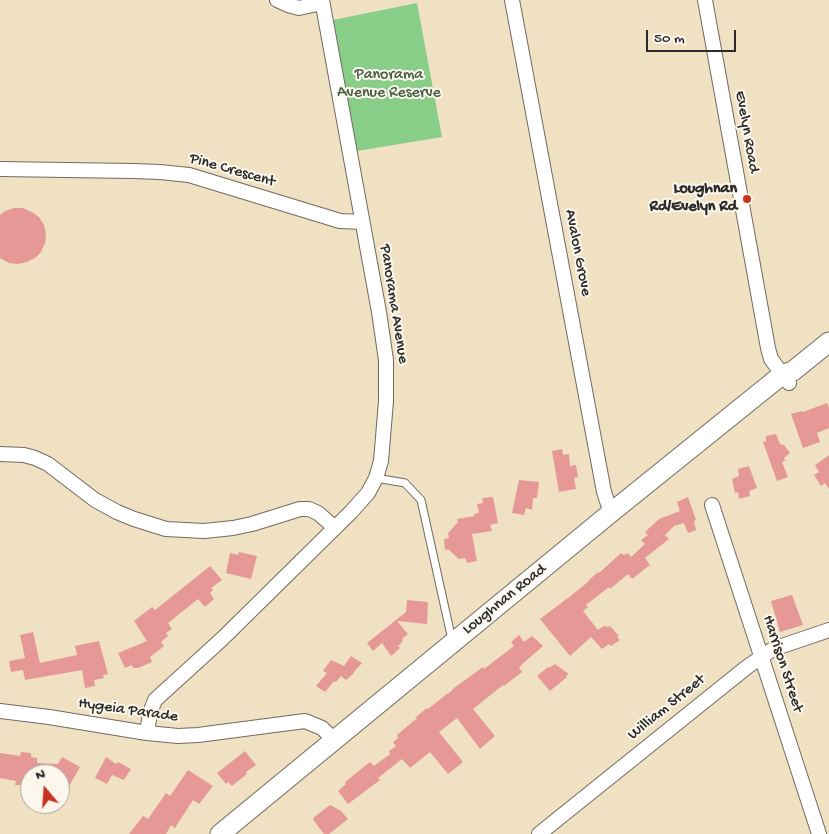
<!DOCTYPE html>
<style>
body{margin:0}
#map{position:relative;width:829px;height:834px;overflow:hidden;background:#f0e1c3;font-family:"Gochi Hand",sans-serif}
canvas{display:block}
.north{position:absolute;left:20px;top:764px;width:50px;height:50px;box-sizing:border-box;background:#fbf7ec;border:1px solid #a8a59f;border-radius:50%;rotate:342deg;font-size:14px;font-weight:700;line-height:20px;text-align:center;color:#2b2b2b}
.north::after{content:'';display:block;margin:auto;width:18px;height:22px;background:#c8321e;clip-path:polygon(50% 0,100% 100%,50% 72%,0 100%)}
.scale{position:absolute;left:646px;top:30px;width:90px;height:22px;box-sizing:border-box;border:2px solid #2b2b2b;border-top:0;padding-left:6px;font-size:15px;line-height:18px;white-space:nowrap;color:#2b2b2b;-webkit-text-stroke:4px #fbf7ec;paint-order:stroke}
</style>
<div id="map">
<canvas width="829" height="834"></canvas>
<div class="north">N</div>
<div class="scale">50 m</div>
</div>
<script>
const g = document.querySelector('canvas').getContext('2d');
g.lineJoin = 'round';
function paint(path, color) {
  g.fillStyle = color;
  g.fill(path, 'evenodd');
}
function shape(rows) {
  const path = new Path2D();
  for (const r of rows) {
    path.moveTo(r[0], r[1]);
    for (let i = 2; i < r.length; i += 2) path.lineTo(r[i], r[i + 1]);
  }
  return path;
}
function strokePath(path, color, width, dash) {
  g.strokeStyle = color;
  g.lineWidth = width;
  g.lineCap = dash ? 'butt' : 'round';
  g.setLineDash(dash || []);
  g.stroke(path);
}
function drawText(font, color, halo, rows, align = 'center') {
  g.font = font + ' "Gochi Hand",sans-serif';
  g.lineWidth = 4;
  g.setLineDash([]);
  g.textBaseline = 'middle';
  g.strokeStyle = halo;
  g.fillStyle = color;
  for (const [text, x, y, turn = 0] of rows) {
    g.save();
    g.translate(x, y);
    g.rotate((+turn || 0) * Math.PI / 180);
    g.textAlign = isNaN(turn) ? turn : align;
    if (halo) g.strokeText(text, 0, 0);
    g.fillText(text, 0, 0);
    g.restore();
  }
}
const green = shape([
 [417,3,442,137,357,151,333,20]
]);
const building = shape([
 [14,208,23,208,32,212,39,217,44,225,46,234,45,243,41,252,35,258,27,262,18,264,9,263,0,258,0,215,5,211],
 [827,403,829,408,829,428,817,433,820,442,803,448,791,414,802,411,803,412],
 [776,434,780,444,784,445,790,453,784,458,785,461,782,462,788,477,777,481,763,442,766,441,766,436],
 [562,449,563,455,569,454,570,466,576,465,578,477,574,478,576,489,559,492,552,451],
 [829,455,829,489,825,483,821,486,814,475,819,472,815,465],
 [749,466,757,488,749,491,750,496,739,499,738,492,735,493,732,479,739,476,738,469],
 [519,480,539,482,537,498,533,498,532,510,526,508,524,515,512,513],
 [493,497,498,523,490,525,492,531,472,534,477,561,467,563,465,558,459,559,448,549,445,550,444,539,449,538,448,533,458,522,457,519,475,516,474,514,479,513,477,504,483,503,482,498],
 [688,497,696,520,694,521,696,530,688,533,684,523,674,526,665,535,669,539,645,558,650,565,632,579,628,574,610,589,609,587,586,605,588,607,583,611,598,630,604,626,608,627,610,626,619,636,617,637,620,640,611,646,609,644,602,649,591,637,570,656,540,619,577,591,589,581,589,580,598,572,599,573,621,553,624,555,628,553,631,557,645,544,641,540,648,535,645,532,659,519,680,511,677,502],
 [239,552,257,556,251,579,226,573,230,553,238,555],
 [210,566,222,580,211,588,213,590,210,593,214,599,205,607,198,599,168,623,172,629,166,633,168,636,161,642,164,646,150,657,152,662,138,668,133,668,132,665,125,668,118,653,147,641,134,621,152,607,155,610],
 [792,595,803,625,780,632,771,601],
 [407,600,428,602,427,624,397,621,408,634,402,639,403,641,398,646,400,648,391,656,382,643,373,651,367,643,406,612],
 [33,632,40,663,77,655,75,646,99,641,108,674,103,675,104,678,94,680,95,686,85,688,82,670,25,680,23,670,11,672,9,661,25,658,20,635],
 [519,635,524,642,532,636,543,646,519,667,522,672,504,686,503,685,473,709,495,736,480,749,457,718,439,732,463,762,448,774,430,752,410,768,402,759,378,778,380,780,348,804,338,791,346,784,345,782,370,762,374,766,390,754,389,751,396,746,393,742,398,738,397,735,417,718,416,717,427,708,428,709,448,693,448,694,454,688,483,667,484,669,514,646,511,642],
 [351,656,362,663,353,673,354,673,346,680,341,676,336,682,334,681,325,692,316,686,327,673,323,671,331,660,344,666],
 [555,664,569,674,566,676,567,677,550,691,537,676,548,667,549,668],
 [245,751,256,765,246,772,247,774,232,786,228,782,226,784,217,773],
 [21,752,31,753,31,757,37,758,37,763,58,764,62,757,80,767,68,788,60,783,60,774,30,774,28,785,15,785,16,781,0,778,0,753,20,756],
 [106,757,116,764,118,762,131,769,124,780,112,775,107,784,95,778],
 [188,770,213,786,199,804,193,800,175,828,171,825,166,834,129,834,143,816,148,819,166,793,170,796],
 [330,805,341,811,348,819,329,834,324,834,314,821,313,818]
]);
const lane = shape([
 [376,478,405,483,421,500,452,640]
]);
const street = shape([
 [277,0,288,5,299,8,322,3],
 [512,0,604,492,608,504,613,511],
 [705,0,768,348,771,359,789,383],
 [0,169,133,171,160,172,189,175,340,221,362,222],
 [0,454,24,455,35,458,48,464,95,500,117,512,134,519,166,529,204,531,233,528,252,524,300,509,309,509,318,513,335,528],
 [712,505,819,834],
 [0,711,49,717,147,733,178,736,198,735,305,721,322,728,334,740],
 [147,733,150,713,155,700,222,639,351,512,368,493,376,478,381,461,386,401,386,360,379,312,322,0],
 [539,834,747,667,773,649,829,630]
]);
const secondary = shape([
 [220,834,613,511,783,374,793,371,829,342]
]);
const markers = [
 [747,199,5,"#c8321e"]
];
const parkNames = [
 ["Panorama",389,76],
 ["Avenue Reserve",389,94]
];
const streetNames = [
 ["Evelyn Road",746,132,80],
 ["Pine Crescent",232,171,16],
 ["Avalon Grove",577,253,79],
 ["Panorama Avenue",393,304,81],
 ["Loughnan Road",505,600,-39],
 ["Harrison Street",782,664,72],
 ["William Street",667,708,-39],
 ["Hygeia Parade",128,711,8]
];
const poiNames = [
 ["Loughnan",737,190],
 ["Rd/Evelyn Rd",737,208]
];
paint(green, '#89ce88');
paint(building, '#e59896');
strokePath(lane, '#706b60', 9);
strokePath(street, '#706b60', 16);
strokePath(secondary, '#706b60', 21);
strokePath(lane, '#fff', 7);
strokePath(street, '#fff', 14);
strokePath(secondary, '#fff', 19);
for (const [x, y, r, color] of markers) {
  const dot = new Path2D();
  dot.arc(x, y, r, 0, 2 * Math.PI);
  g.fillStyle = color;
  g.fill(dot);
  strokePath(dot, '#fbf7ec', 2);
}
drawText('16px', '#475c47', '#fbf7ec', parkNames);
drawText('16px', '#2b2b2b', '#fbf7ec', streetNames);
drawText('bold 16px', '#2b2b2b', '#fbf7ec', poiNames, 'right');
</script>
